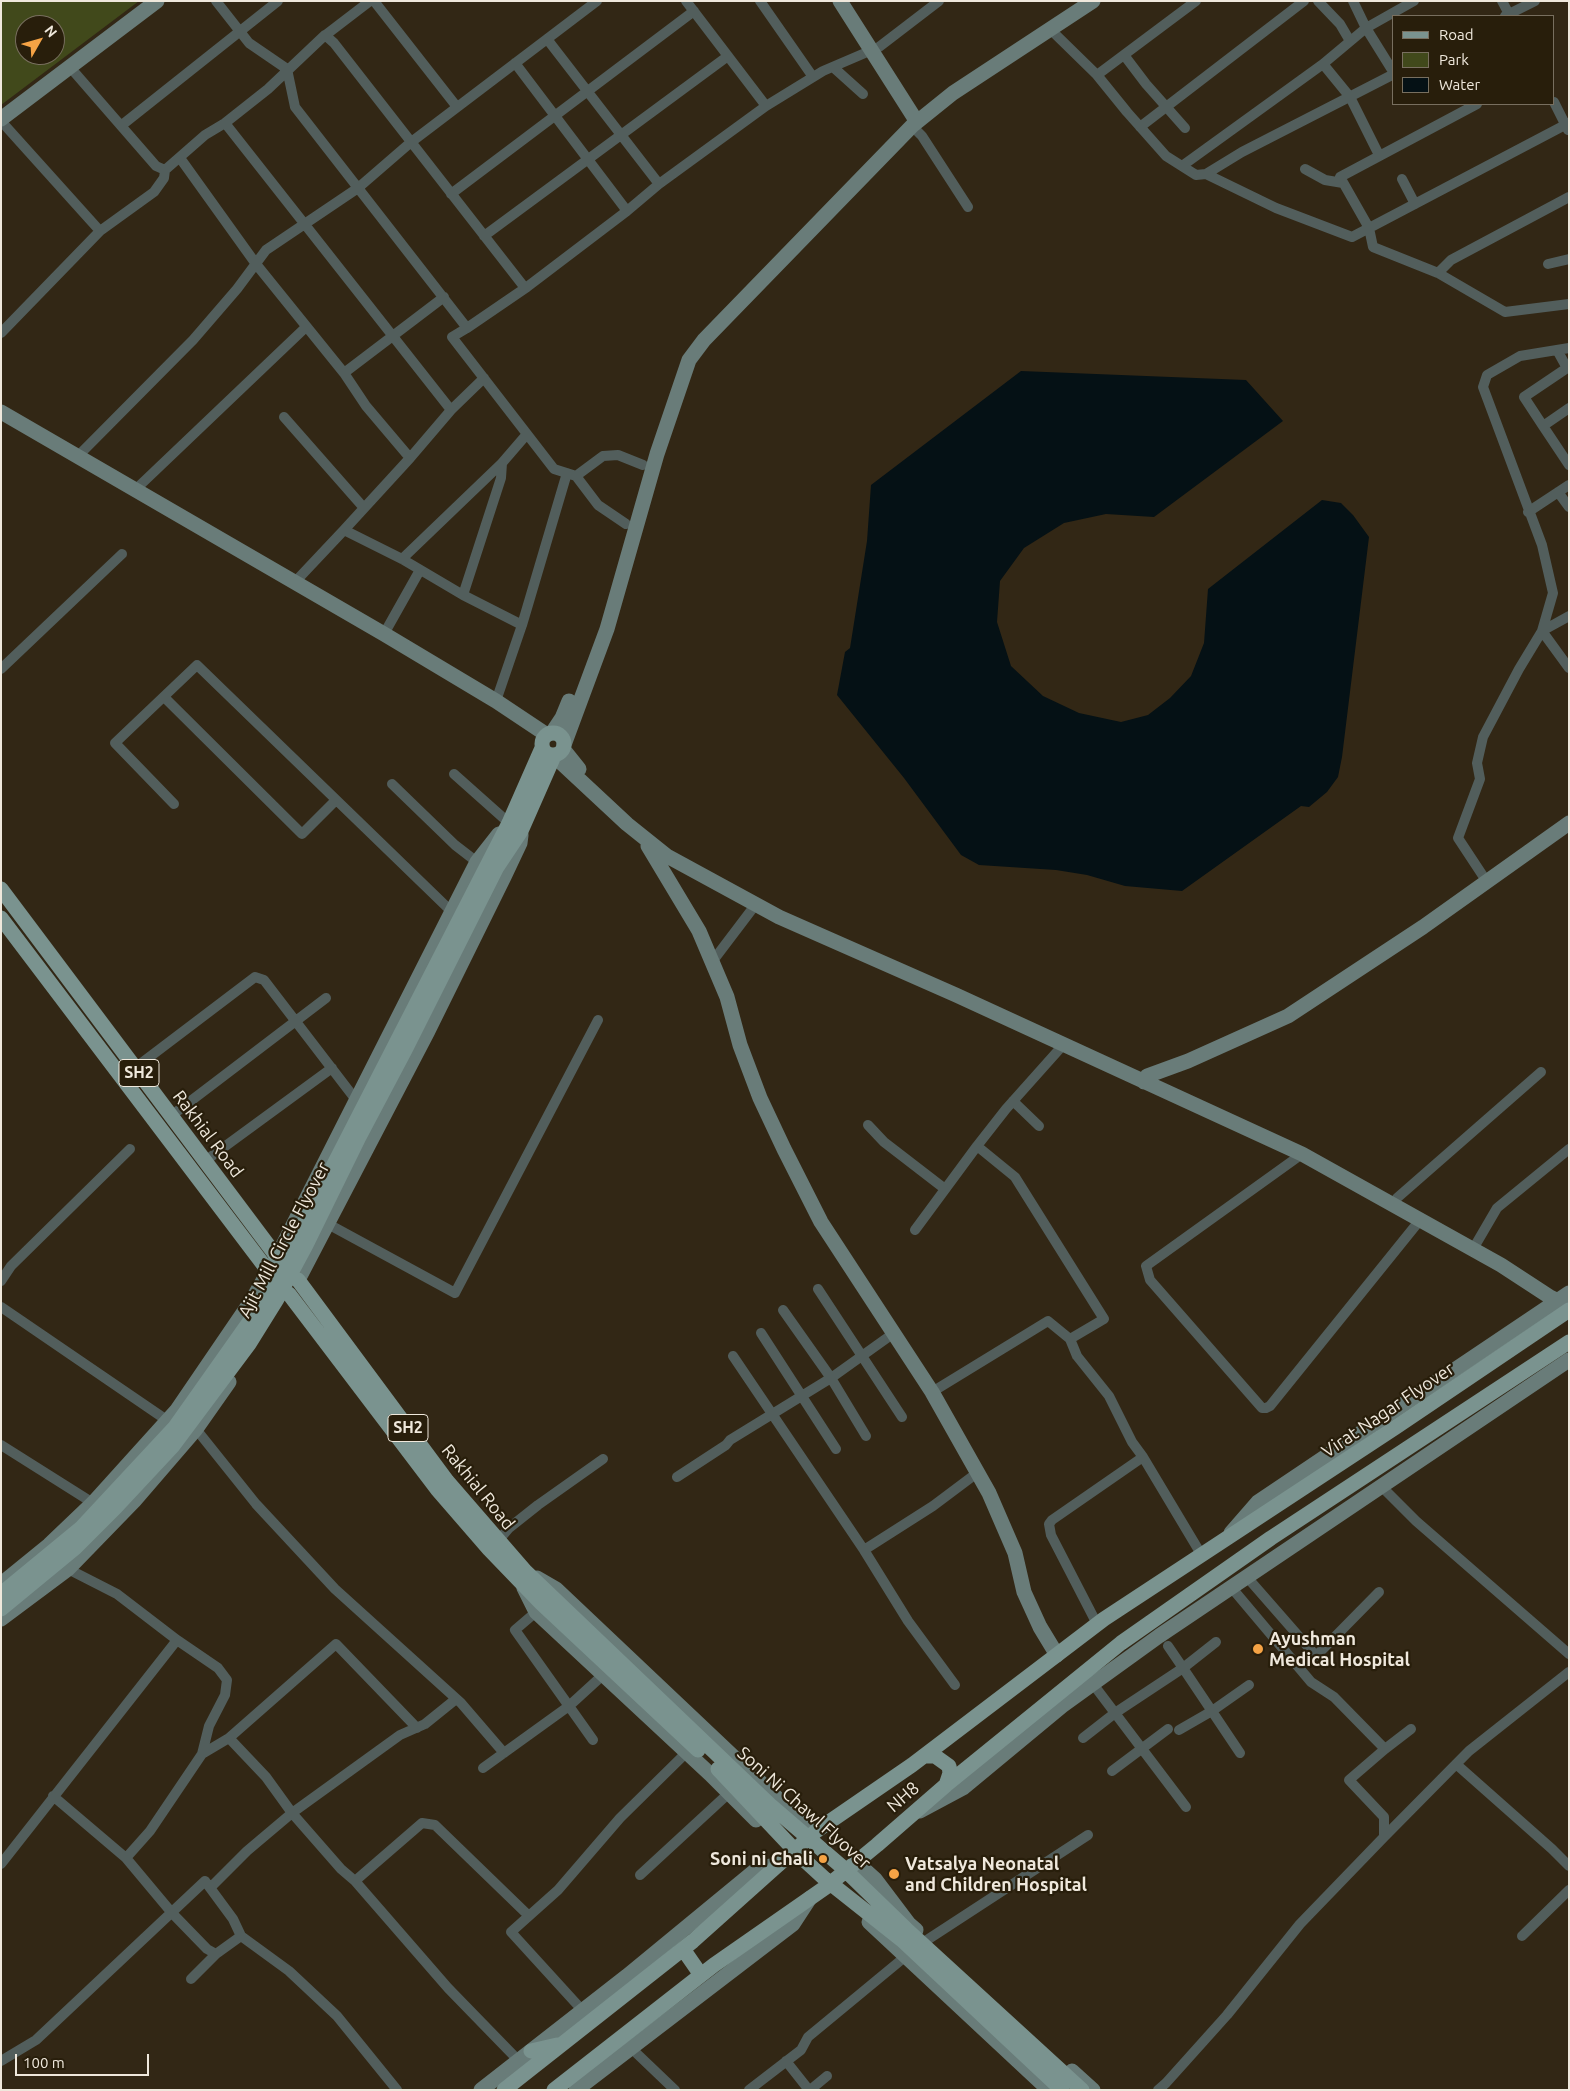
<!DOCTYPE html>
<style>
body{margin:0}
#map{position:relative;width:1570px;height:2091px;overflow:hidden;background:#322715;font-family:Ubuntu,sans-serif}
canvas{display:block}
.frame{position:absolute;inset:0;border:2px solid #efe8dc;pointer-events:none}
.legend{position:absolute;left:1392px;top:15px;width:162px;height:90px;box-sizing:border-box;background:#281e0b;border:1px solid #786f5f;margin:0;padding:6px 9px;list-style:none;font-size:15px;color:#efe8dc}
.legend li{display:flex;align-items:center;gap:10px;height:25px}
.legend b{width:25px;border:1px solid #786f5f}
.north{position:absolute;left:15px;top:15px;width:50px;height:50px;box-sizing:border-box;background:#281e0b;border:1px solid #786f5f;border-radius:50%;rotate:52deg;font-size:14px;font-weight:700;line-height:20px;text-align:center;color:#efe8dc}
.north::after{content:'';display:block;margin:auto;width:18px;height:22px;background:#f5a345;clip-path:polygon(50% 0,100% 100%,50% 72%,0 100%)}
.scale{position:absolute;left:15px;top:2054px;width:134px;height:22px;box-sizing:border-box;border:2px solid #efe8dc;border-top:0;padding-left:6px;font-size:15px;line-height:18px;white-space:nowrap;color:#efe8dc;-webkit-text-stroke:4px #281e0b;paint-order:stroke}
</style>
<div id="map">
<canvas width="1570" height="2091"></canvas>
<div class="frame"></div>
<ul class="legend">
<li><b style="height:6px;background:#7a938f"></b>Road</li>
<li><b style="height:14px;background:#41491b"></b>Park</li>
<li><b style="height:14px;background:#051115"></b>Water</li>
</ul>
<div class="north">N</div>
<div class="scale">100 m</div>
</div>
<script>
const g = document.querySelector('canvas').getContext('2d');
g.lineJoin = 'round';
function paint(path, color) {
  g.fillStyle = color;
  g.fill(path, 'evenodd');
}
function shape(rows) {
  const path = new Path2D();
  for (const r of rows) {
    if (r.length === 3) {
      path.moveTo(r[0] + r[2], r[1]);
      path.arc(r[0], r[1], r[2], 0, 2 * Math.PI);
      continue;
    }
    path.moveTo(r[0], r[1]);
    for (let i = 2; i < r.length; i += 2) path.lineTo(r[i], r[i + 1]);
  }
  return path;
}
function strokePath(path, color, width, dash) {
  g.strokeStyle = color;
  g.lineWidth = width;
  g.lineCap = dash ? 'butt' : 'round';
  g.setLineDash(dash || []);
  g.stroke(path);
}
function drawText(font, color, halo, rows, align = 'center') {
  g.font = font + ' Ubuntu,sans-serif';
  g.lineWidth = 4.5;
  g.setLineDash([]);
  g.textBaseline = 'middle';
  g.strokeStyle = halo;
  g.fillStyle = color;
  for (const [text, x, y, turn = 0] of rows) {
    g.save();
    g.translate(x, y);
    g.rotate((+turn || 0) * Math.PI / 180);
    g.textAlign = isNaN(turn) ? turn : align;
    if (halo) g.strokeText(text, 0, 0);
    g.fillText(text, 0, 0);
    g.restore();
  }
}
const green = shape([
 [1,1,139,1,1,105],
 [25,25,55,25,55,55,25,55]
]);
const water = shape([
 [1021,371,1246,380,1283,421,1154,517,1106,514,1064,523,1024,548,1000,581,997,622,1011,666,1043,696,1079,713,1121,722,1148,715,1170,698,1191,676,1204,643,1208,589,1322,500,1341,503,1353,515,1369,537,1342,757,1338,777,1327,792,1309,807,1301,806,1182,891,1125,886,1087,875,1056,870,979,865,961,855,904,778,837,695,845,652,850,648,867,541,871,485]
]);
const street = shape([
 [216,1,249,43,287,69,295,107,467,328,452,337,554,469,576,476,598,505,626,524],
 [374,1,457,107],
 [686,1,766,106],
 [760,1,813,77],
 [1318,1,1340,24,1350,41],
 [1353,1,1366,28,1394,73],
 [1502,1,1510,16],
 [1505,16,1535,1],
 [1051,30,1097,75,1127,112,1166,156,1196,175,1206,174,1276,208,1352,237,1569,123],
 [323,37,370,1],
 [547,39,597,1],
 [1124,55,1146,84,1185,128],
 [515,63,627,211],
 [1323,64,1350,97,1379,155],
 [69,66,156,166,165,170],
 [833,67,863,94],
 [1097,75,1196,1],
 [1554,102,1568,130],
 [1477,104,1340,177,1369,228,1373,247,1438,273,1451,260,1569,197],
 [1,121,100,231,1,333],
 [225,123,451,410],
 [122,125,278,1],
 [912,126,922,136,968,207],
 [1140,127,1304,1],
 [180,158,256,264,344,373,366,406,410,458],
 [1182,166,1323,64,1366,28,1414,1],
 [1305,169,1325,180,1343,183],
 [1206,174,1242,152,1394,74],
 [1402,179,1415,204],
 [659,184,766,106,823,71,879,47,939,1],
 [451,194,694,11],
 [100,231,154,192,164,178,165,170,205,135,225,123,268,89,325,35,334,43,525,288],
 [484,236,728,56],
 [1548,264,1569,259],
 [1438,273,1505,312,1569,304],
 [1569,348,1520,356,1487,375,1483,387,1542,545,1553,593,1542,631,1569,668],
 [1557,350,1567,368,1524,397,1543,426,1569,408],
 [344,373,444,297],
 [484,378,451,410,410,458,344,530,402,559,463,595,522,625,567,473],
 [284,417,364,508],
 [1543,426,1569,465],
 [78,456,193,340,237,289,266,250,358,188,410,143,547,39,659,184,627,211,527,287,467,328],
 [576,476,603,456,618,455,643,465],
 [136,489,306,327],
 [1558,492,1569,507],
 [1528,512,1569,485],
 [402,559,502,463],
 [295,582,344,530],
 [463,595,501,478,502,463,527,434],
 [384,634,420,570],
 [1,669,122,554],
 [164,697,302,834,336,800],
 [496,701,522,625],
 [454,774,509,823],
 [392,784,455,845,477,862],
 [174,804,115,743,197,665,452,912],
 [1487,882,1458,838,1480,779,1477,763,1483,737,1519,669,1542,631,1569,616],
 [712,962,756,904],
 [1064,1044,1006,1109,977,1146,1015,1177,1104,1319,1070,1339,1077,1356,1109,1396,1132,1442,1143,1457,1201,1554],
 [135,1068,255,977,264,980,356,1100],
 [1013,1101,1039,1126],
 [171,1116,326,998],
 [868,1125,884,1142,945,1189],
 [1302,1154,1146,1266,1150,1280,1262,1408,1266,1408,1270,1406,1420,1220],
 [205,1161,332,1068],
 [1397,1198,1541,1072],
 [328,1224,455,1293,598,1020],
 [915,1230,977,1146],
 [1476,1244,1497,1208,1569,1149],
 [1,1281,11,1266,130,1149],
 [818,1289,902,1417],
 [1,1307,168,1421],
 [783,1310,831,1378,866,1436],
 [761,1333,836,1449],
 [733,1356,864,1550,908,1621,955,1685],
 [932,1392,1048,1321,1070,1339],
 [196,1429,256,1504,335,1589,461,1703,504,1753],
 [1,1445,93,1503],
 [677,1477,726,1445,730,1440,831,1378,894,1333],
 [1381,1486,1416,1521,1569,1654],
 [498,1541,509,1528,538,1505,603,1459],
 [864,1550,933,1506,977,1473],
 [1246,1576,1316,1656,1379,1592],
 [1231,1587,1311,1682,1334,1697,1385,1749,1349,1780,1384,1817,1384,1837],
 [536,1612,515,1630,593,1740],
 [1097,1624,1051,1535,1049,1524,1052,1520,1143,1457],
 [1216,1642,1183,1668,1240,1753],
 [1093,1684,1186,1807],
 [1179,1730,1212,1711,1249,1685],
 [229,1738,266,1777,292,1813,341,1869,355,1881,448,1988,518,2060],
 [1083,1738,1115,1713,1183,1668,1168,1646],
 [1385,1749,1411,1729],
 [202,1754,229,1738,336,1644,417,1728],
 [1456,1764,1552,1849,1569,1866],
 [483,1768,569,1706,604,1674],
 [1112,1771,1168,1729],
 [53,1796,126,1858,172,1913,207,1949,216,1954],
 [126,1858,150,1831,202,1754,209,1726,225,1695,227,1680,218,1668,177,1640],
 [1,1864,177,1640,117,1594,68,1569,65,1565],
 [640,1875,729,1793],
 [355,1881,422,1823,435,1825,529,1916],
 [210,1888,247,1851,292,1813,400,1735,425,1724,456,1699],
 [1522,1936,1569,1890],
 [927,1940,1088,1835],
 [191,1979,216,1954,241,1936],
 [583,2011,511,1932,558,1890,620,1818,687,1752],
 [631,2048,675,2090],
 [1,2061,36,2040,205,1881,233,1919,241,1936,289,1971,337,2016,397,2090],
 [786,2061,809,2090],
 [749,2090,801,2050,808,2037,906,1956],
 [810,2090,827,2076],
 [1158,2090,1166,2083,1227,2015,1300,1924,1384,1837,1469,1751,1569,1672]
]);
const secondary = shape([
 [840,1,917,122],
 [1,119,157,1],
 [1,412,384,634,496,701,547,735],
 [552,733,562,718,569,701],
 [564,745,607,629,657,454,689,360,704,340,912,126,953,93,1093,1],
 [563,749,579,769],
 [554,756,627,824,667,856,779,917,956,995,1302,1154,1501,1265,1550,1297,1569,1306],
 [648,846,699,931,727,997,740,1045,760,1098,784,1149,821,1222,932,1392,989,1493,1015,1553,1024,1592,1040,1627,1057,1655],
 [1144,1082,1147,1076,1188,1061,1288,1016,1423,927,1569,823],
 [277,1257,477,862,499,834],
 [298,1280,428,1031,504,877,520,843,521,835],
 [1231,1533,1258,1502,1569,1293],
 [537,1578,556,1589,796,1816,816,1831],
 [1,1584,49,1545,93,1503,177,1410,252,1300,275,1260],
 [524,1588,536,1612,710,1774,756,1820],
 [1,1619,68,1569,134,1501,196,1429,229,1382],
 [920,1811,963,1788,1062,1706,1159,1636,1569,1360],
 [856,1862,875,1879,909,1924,916,1930],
 [869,1922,1049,2090],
 [1072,2071,1093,2090],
 [481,2090,627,1976,757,1869,779,1864],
 [576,2090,793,1924,810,1898]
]);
const primary = shape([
 [553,744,11],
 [1,889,277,1257],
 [1,918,269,1272],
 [298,1280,447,1481,525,1571,770,1805,841,1866,906,1929,1082,2090],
 [289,1294,437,1489,489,1549,541,1603,698,1750],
 [1,1594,81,1528,175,1427,257,1311,284,1262,509,823,542,748],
 [1,1609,75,1548,116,1507,172,1447,249,1344,277,1299,306,1245,359,1137,405,1050,497,867,521,831,554,756],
 [924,1756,935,1756,949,1766,950,1773,946,1785],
 [718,1769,801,1857,825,1879,902,1940,1062,2090],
 [683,1949,701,1975],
 [531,2051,557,2045],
 [504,2090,693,1941,816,1831,912,1765,1104,1619,1396,1427,1569,1310],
 [554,2090,714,1965,826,1887,877,1845,946,1785,1121,1643,1271,1538,1569,1342]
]);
const markers = [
 [1258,1649,6,"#f5a345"],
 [823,1859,5,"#f5a345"],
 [894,1874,6,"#f5a345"]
];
const shields = [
 [139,1073,40],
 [408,1428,40]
];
const shieldNames = [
 ["SH2",139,1073],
 ["SH2",408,1428]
];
const streetNames = [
 ["Rakhial Road",208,1134,53],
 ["Ajit Mill Circle Flyover",284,1240,-62],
 ["Virat Nagar Flyover",1388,1410,-34],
 ["Rakhial Road",478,1487,51],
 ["NH8",903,1797,-41],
 ["Soni Ni Chawl Flyover",804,1808,42]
];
const poiNames = [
 ["Ayushman",1269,1639],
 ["Medical Hospital",1269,1660],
 ["Soni ni Chali",813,1859,"right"],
 ["Vatsalya Neonatal",905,1864],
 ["and Children Hospital",905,1885]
];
paint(green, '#41491b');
paint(water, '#051115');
strokePath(street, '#525e5c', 10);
strokePath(secondary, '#697c79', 15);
strokePath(primary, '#7a938f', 15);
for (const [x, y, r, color] of markers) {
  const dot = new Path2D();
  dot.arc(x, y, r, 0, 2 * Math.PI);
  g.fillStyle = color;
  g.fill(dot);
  strokePath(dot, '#281e0b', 2);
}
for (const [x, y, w] of shields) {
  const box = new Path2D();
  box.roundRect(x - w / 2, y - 13.5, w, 27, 4);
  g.fillStyle = '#281e0b';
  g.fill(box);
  strokePath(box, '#efe8dc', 1);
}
drawText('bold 16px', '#efe8dc', null, shieldNames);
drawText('18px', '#efe8dc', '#281e0b', streetNames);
drawText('bold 18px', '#efe8dc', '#281e0b', poiNames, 'left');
</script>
